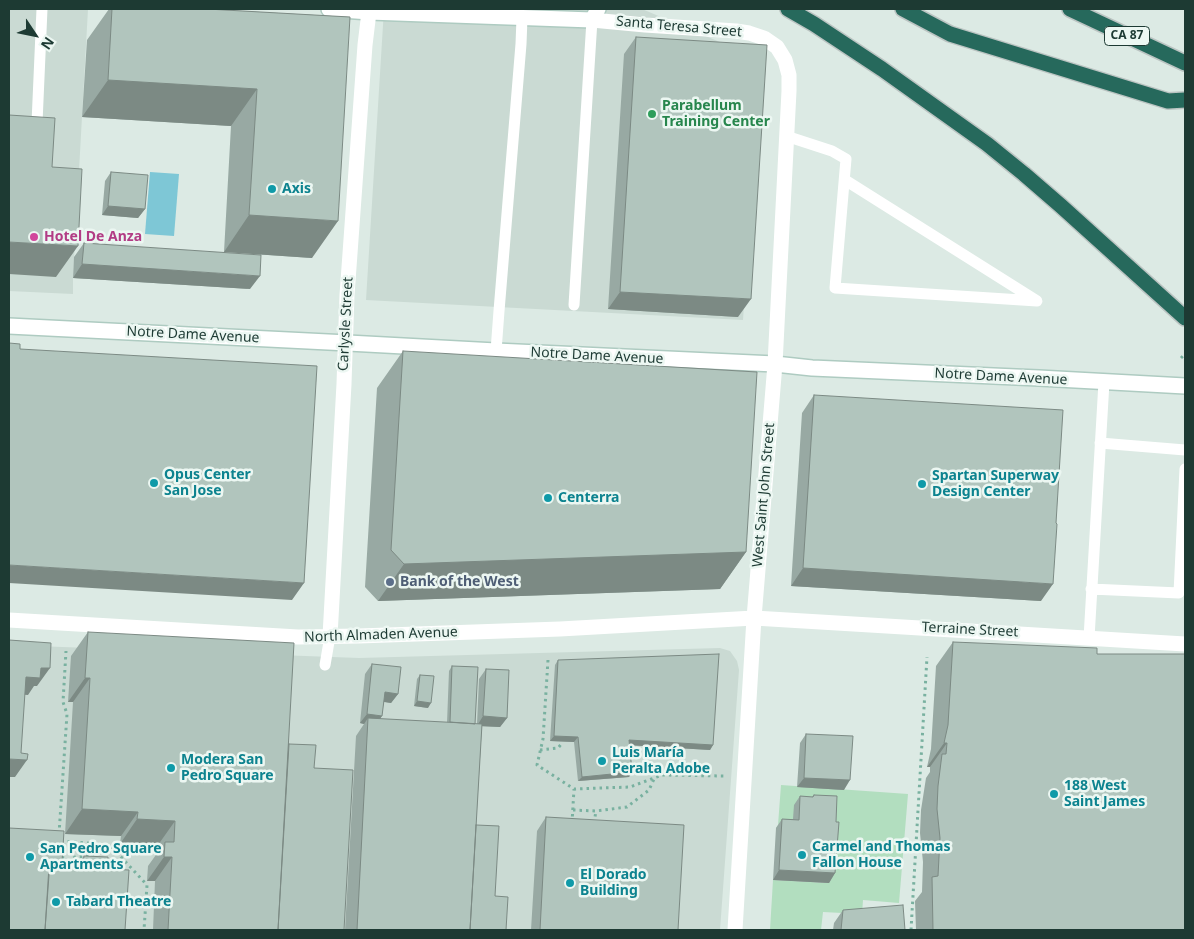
<!DOCTYPE html>
<meta charset="utf-8">
<style>
body{margin:0}
#map{position:relative;width:1194px;height:939px;overflow:hidden;background:#dceae4;font-family:"Noto Sans",sans-serif}
canvas{display:block}
.frame{position:absolute;inset:0;border:10px solid #1d3a33;pointer-events:none}
.north{position:absolute;left:10px;top:10px;width:50px;height:50px;-webkit-text-stroke:4px #ecf7f2;paint-order:stroke;rotate:124deg;font-size:14px;font-weight:700;line-height:20px;text-align:center;color:#1d3a33}
.north::after{content:'';display:block;margin:auto;width:18px;height:22px;background:#1d3a33;clip-path:polygon(50% 0,100% 100%,50% 72%,0 100%)}
</style>
<div id="map">
<canvas width="1194" height="939"></canvas>
<div class="frame"></div>
<div class="north">N</div>
</div>
<script>
const g = document.querySelector('canvas').getContext('2d');
g.lineJoin = 'round';
function paint(path, color) {
  g.fillStyle = color;
  g.fill(path, 'evenodd');
}
function shape(rows) {
  const path = new Path2D();
  for (const r of rows) {
    path.moveTo(r[0], r[1]);
    for (let i = 2; i < r.length; i += 2) path.lineTo(r[i], r[i + 1]);
  }
  return path;
}
function strokePath(path, color, width, dash) {
  g.strokeStyle = color;
  g.lineWidth = width;
  g.lineCap = dash ? 'butt' : 'round';
  g.setLineDash(dash || []);
  g.stroke(path);
}
function drawText(font, color, halo, rows, align = 'center') {
  g.font = font + ' "Noto Sans",sans-serif';
  g.lineWidth = 5;
  g.setLineDash([]);
  g.textBaseline = 'middle';
  g.strokeStyle = halo;
  g.fillStyle = color;
  for (const [text, x, y, turn = 0] of rows) {
    g.save();
    g.translate(x, y);
    g.rotate((+turn || 0) * Math.PI / 180);
    g.textAlign = isNaN(turn) ? turn : align;
    if (halo) g.strokeText(text, 0, 0);
    g.fillText(text, 0, 0);
    g.restore();
  }
}
const built = shape([
 [9,9,88,9,73,278,73,294,9,291],
 [384,9,642,9,760,59,743,320,366,300],
 [9,645,359,658,720,648,730,651,737,661,739,670,720,930,9,930]
]);
const green = shape([
 [781,785,908,794,899,903,863,900,862,914,823,912,821,930,770,930,773,880,829,883,793,829,776,828,778,825]
]);
const water = shape([
 [150,172,179,174,174,236,145,234]
]);
const path = shape([
 [1181,358,1185,354],
 [548,660,543,739,537,765,574,789,630,787,662,775,724,776],
 [540,750,558,748,563,742],
 [573,810,596,811,627,807,649,790,654,779],
 [572,823,574,789],
 [594,823,596,811],
 [59,834,67,714,63,702,66,651],
 [61,841,110,845,147,885,144,930],
 [56,865,62,865,75,857,92,856,100,844],
 [62,865,64,841],
 [911,930,927,657]
]);
const service = shape([
 [37,123,42,9],
 [786,136,832,151,846,159,835,288,1037,301,845,180],
 [574,305,592,20],
 [496,351,499,311,521,44,522,18],
 [1100,443,1185,450],
 [1091,589,1179,593,1185,469],
 [1089,638,1104,382],
 [325,665,330,636]
]);
const minor = shape([
 [592,20,645,25,736,31,749,33,764,38,777,47,785,60,789,75,789,91,775,364,754,618,735,930],
 [9,620,298,637,359,636,560,629,754,618,1185,644],
 [330,636,344,384,347,295,365,45,369,12]
]);
const secondary = shape([
 [329,9,369,12,592,20,598,9],
 [9,326,348,343,496,351,775,364,812,368,1039,378,1185,386]
]);
const motorway = shape([
 [788,9,814,24,882,69,987,144,1024,174,1061,206,1185,318],
 [903,9,950,34,1168,101,1185,100],
 [1070,9,1185,63]
]);
const wall = shape([
 [109,9,207,9,350,17,312,258,224,252,231,126,82,117,87,40],
 [636,37,738,317,608,309,624,54],
 [111,172,145,209,138,218,102,215,105,181],
 [84,243,250,289,73,278,74,257],
 [403,351,746,552,720,589,378,601,365,587,377,388],
 [814,395,1041,601,791,586,802,413],
 [88,632,289,744,314,768,344,930,153,930,155,881,147,881,148,866,158,852,158,845,120,844,121,836,65,834,73,702,68,702,71,656],
 [953,642,1097,654,1185,930,916,930,915,901,922,892,923,862,920,833,921,810,926,778,930,772,930,767,927,767,931,749,936,666],
 [558,660,713,745,710,750,630,745,632,772,629,777,578,781,574,742,550,741,555,665],
 [372,664,398,694,391,703,384,702,380,719,447,723,449,671,452,666,475,724,477,724,479,679,486,669,507,718,500,727,482,726,476,825,495,896,506,930,345,930,356,736,364,724,360,723,365,674],
 [420,675,428,708,414,706,417,679],
 [806,734,844,790,797,787,800,743],
 [814,795,836,822,835,873,829,883,773,880,776,828,782,819,793,819,794,805,800,796,812,797],
 [546,817,678,930,531,930,537,831],
 [84,856,108,869,59,866,76,867],
 [843,910,905,930,833,930,834,923]
]);
const shadedWall = shape([
 [108,80,257,89,231,126,82,117],
 [108,206,145,209,138,218,102,215],
 [249,215,338,221,312,258,224,252],
 [9,242,78,246,56,277,9,274],
 [82,264,260,276,250,289,73,278],
 [620,292,751,299,738,317,608,309],
 [746,552,720,589,378,601,404,564],
 [9,565,304,583,292,600,9,583],
 [803,568,1053,584,1041,601,791,586],
 [41,668,50,668,37,686,34,686,28,695,14,694,26,677],
 [85,678,90,678,73,702,68,702],
 [385,692,398,694,391,703,379,701],
 [417,701,431,703,428,708,414,706],
 [367,714,382,716,376,725,368,718,364,724,360,723],
 [483,716,507,718,500,727,477,726],
 [554,736,578,737,574,742,550,741],
 [629,740,713,745,710,750,626,745],
 [944,743,947,743,930,767,927,767],
 [9,759,27,760,15,777,9,777],
 [632,772,629,777,578,781,582,777],
 [804,778,850,780,844,790,797,787],
 [82,809,138,812,121,836,65,834],
 [137,819,175,821,158,845,120,844],
 [164,857,172,857,155,881,147,881],
 [50,861,62,862,49,880],
 [779,870,835,873,829,883,773,880]
]);
const building = shape([
 [112,9,207,9,350,17,338,221,249,215,257,89,108,80,112,9],
 [636,37,767,45,751,299,620,292,636,37],
 [9,115,55,118,52,167,82,169,78,246,9,242,9,115],
 [111,172,148,175,145,209,108,206,111,172],
 [84,243,261,255,260,276,82,264,84,243],
 [9,343,20,344,20,349,317,366,304,583,9,565,9,343],
 [403,351,757,372,746,552,404,564,391,550,403,351],
 [814,395,1063,410,1056,523,1057,524,1053,584,803,568,814,395],
 [88,632,294,643,278,930,168,930,172,857,164,857,165,842,174,842,175,821,137,819,138,812,82,809,90,678,85,678,88,632],
 [9,640,51,643,50,668,41,668,40,678,26,677,21,753,28,754,27,760,9,759,9,640],
 [953,642,1097,648,1097,654,1185,654,1185,930,933,930,932,877,938,876,940,838,937,809,938,786,942,754,946,754,947,743,944,743,948,725,953,642],
 [719,654,713,745,629,740,632,772,582,777,578,737,554,736,558,660,719,654],
 [372,664,401,667,398,694,385,692,382,716,367,714,372,664],
 [452,666,478,667,475,724,450,722,452,666],
 [486,669,509,670,507,718,483,716,486,669],
 [420,675,434,676,431,703,417,701,420,675],
 [368,718,482,724,470,930,357,930,368,718],
 [806,734,853,736,850,780,804,778,806,734],
 [289,744,316,745,314,768,353,770,344,930,278,930,289,744],
 [814,795,837,796,836,822,839,822,835,873,779,870,782,819,799,820,800,796,813,797,814,795],
 [546,817,684,825,678,930,540,930,546,817],
 [476,825,499,826,495,896,508,897,506,930,470,930,476,825],
 [9,828,64,831,62,862,50,861,45,930,9,930,9,828],
 [84,856,108,857,108,869,129,870,125,930,45,930,49,866,83,867,84,856],
 [903,905,905,930,841,930,843,910,903,905]
]);
const markers = [
 [652,114,5,"#2e9e5b"],
 [272,189,5,"#0f9aa8"],
 [34,237,5,"#d1479c"],
 [154,483,5,"#0f9aa8"],
 [922,484,5,"#0f9aa8"],
 [548,498,5,"#0f9aa8"],
 [390,582,5,"#5c6f8a"],
 [602,761,5,"#0f9aa8"],
 [171,768,5,"#0f9aa8"],
 [1054,794,5,"#0f9aa8"],
 [802,855,5,"#0f9aa8"],
 [30,857,5,"#0f9aa8"],
 [570,883,5,"#0f9aa8"],
 [56,902,5,"#0f9aa8"]
];
const shields = [
 [1127,36,45]
];
const shieldNames = [
 ["CA 87",1127,36]
];
const streetNames = [
 ["Santa Teresa Street",679,27,5],
 ["Carlysle Street",346,324,-87],
 ["Notre Dame Avenue",193,335,3],
 ["Notre Dame Avenue",597,356,3],
 ["Notre Dame Avenue",1001,377,3],
 ["West Saint John Street",764,495,-85],
 ["Terraine Street",970,630,3],
 ["North Almaden Avenue",381,635,-2]
];
const leisureNames = [
 ["Parabellum",662,106],
 ["Training Center",662,122]
];
const cultureNames = [
 ["Axis",282,189],
 ["Opus Center",164,475],
 ["San Jose",164,491],
 ["Spartan Superway",932,476],
 ["Design Center",932,492],
 ["Centerra",558,498],
 ["Luis María",612,753],
 ["Peralta Adobe",612,769],
 ["Modera San",181,760],
 ["Pedro Square",181,776],
 ["188 West",1064,786],
 ["Saint James",1064,802],
 ["Carmel and Thomas",812,847],
 ["Fallon House",812,863],
 ["San Pedro Square",40,849],
 ["Apartments",40,865],
 ["El Dorado",580,875],
 ["Building",580,891],
 ["Tabard Theatre",66,902]
];
const hotelNames = [
 ["Hotel De Anza",44,237]
];
const serviceNames = [
 ["Bank of the West",400,582]
];
paint(built, '#cadad3');
paint(green, '#b2debf');
paint(water, '#7ec7d6');
strokePath(secondary, '#aecbc1', 18);
strokePath(motorway, '#bbc4c2', 18);
strokePath(path, '#79b1a0', 3, [2.5, 4]);
strokePath(service, '#fff', 11);
strokePath(minor, '#fff', 15);
strokePath(secondary, '#fff', 15);
strokePath(motorway, '#26695c', 15);
paint(wall, '#98a9a3');
paint(shadedWall, '#7c8a84');
paint(building, '#b1c5bd');
strokePath(building, '#7c8a84', 1);
for (const [x, y, r, color] of markers) {
  const dot = new Path2D();
  dot.arc(x, y, r, 0, 2 * Math.PI);
  g.fillStyle = color;
  g.fill(dot);
  strokePath(dot, '#ecf7f2', 2);
}
for (const [x, y, w] of shields) {
  const box = new Path2D();
  box.roundRect(x - w / 2, y - 9.5, w, 19, 4);
  g.fillStyle = '#ecf7f2';
  g.fill(box);
  strokePath(box, '#1d3a33', 1);
}
drawText('bold 12px', '#1d3a33', null, shieldNames);
drawText('14px', '#1d3a33', '#ecf7f2', streetNames);
drawText('bold 14px', '#27864d', '#ecf7f2', leisureNames, 'left');
drawText('bold 14px', '#0d838f', '#ecf7f2', cultureNames, 'left');
drawText('bold 14px', '#b23c85', '#ecf7f2', hotelNames, 'left');
drawText('bold 14px', '#4e5e75', '#ecf7f2', serviceNames, 'left');
</script>
